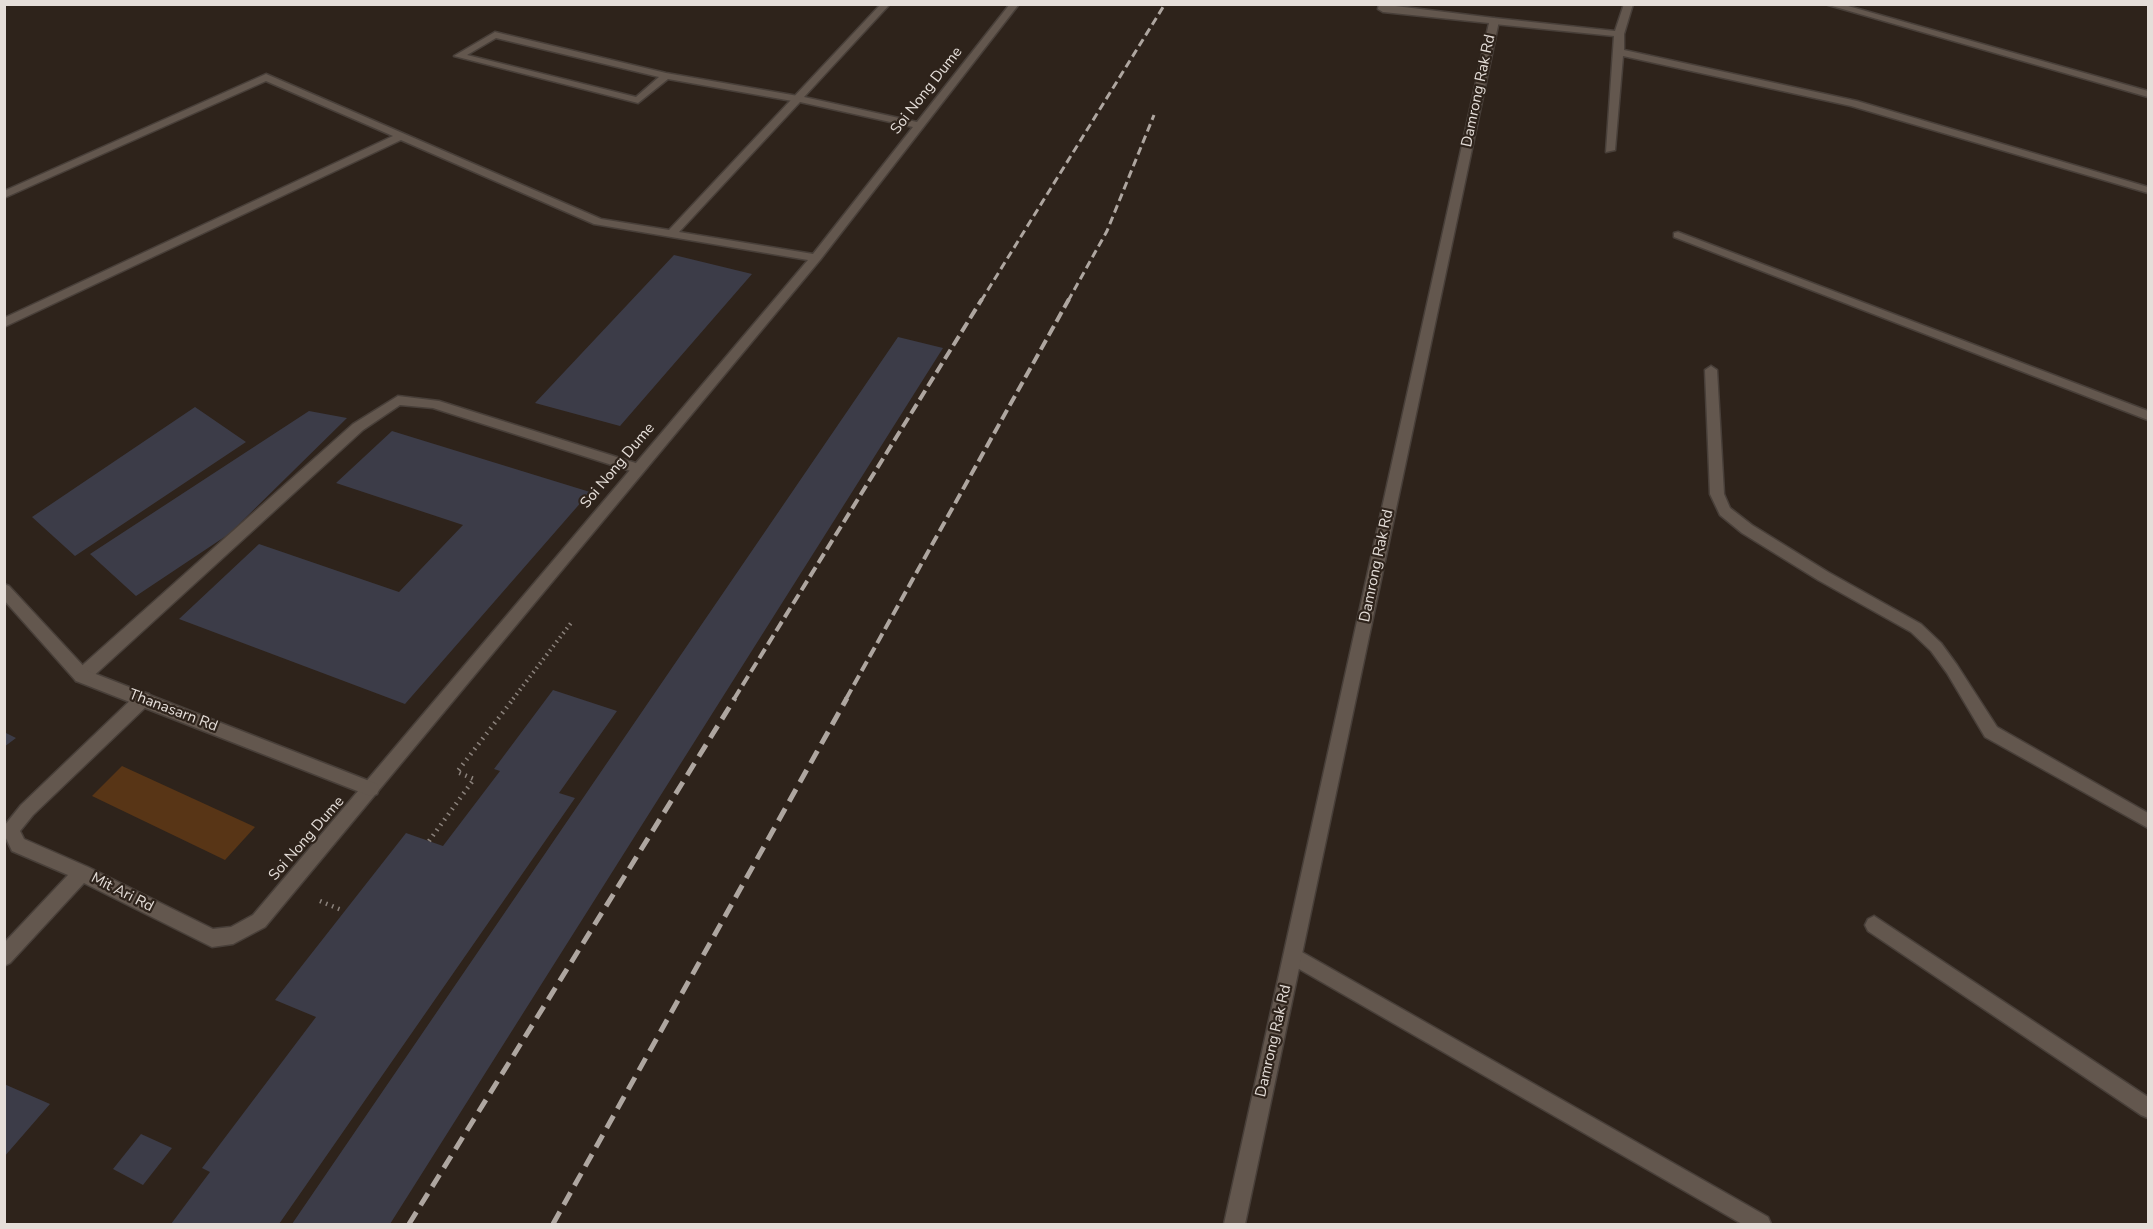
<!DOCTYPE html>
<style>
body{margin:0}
#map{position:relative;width:2153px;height:1229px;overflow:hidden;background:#2e231b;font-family:"Nunito Sans",sans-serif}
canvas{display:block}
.frame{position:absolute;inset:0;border:6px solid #e5ded9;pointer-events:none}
</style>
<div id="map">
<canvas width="2153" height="1229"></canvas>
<div class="frame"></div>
</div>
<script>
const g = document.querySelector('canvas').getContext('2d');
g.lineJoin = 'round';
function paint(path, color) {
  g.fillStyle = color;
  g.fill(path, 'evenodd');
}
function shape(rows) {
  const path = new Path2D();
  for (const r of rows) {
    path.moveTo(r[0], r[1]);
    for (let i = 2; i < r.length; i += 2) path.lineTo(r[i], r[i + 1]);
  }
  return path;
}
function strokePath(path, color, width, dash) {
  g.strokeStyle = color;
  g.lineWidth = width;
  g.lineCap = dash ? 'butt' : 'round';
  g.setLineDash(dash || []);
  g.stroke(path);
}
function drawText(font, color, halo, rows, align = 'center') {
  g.font = font + ' "Nunito Sans",sans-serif';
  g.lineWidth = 4.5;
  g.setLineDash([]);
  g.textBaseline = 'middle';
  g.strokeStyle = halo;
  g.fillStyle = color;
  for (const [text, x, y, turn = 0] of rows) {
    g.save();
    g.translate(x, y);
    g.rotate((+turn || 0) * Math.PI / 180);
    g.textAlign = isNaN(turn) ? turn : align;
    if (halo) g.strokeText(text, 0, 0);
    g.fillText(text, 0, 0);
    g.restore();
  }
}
const green = shape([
 [122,766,255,827,225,860,92,796]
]);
const building = shape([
 [674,255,752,274,620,426,535,403],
 [898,337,943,348,390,1224,292,1224],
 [195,407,246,442,75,556,32,517],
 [309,411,347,418,229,534,136,596,90,554],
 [392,431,590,492,405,704,179,619,259,544,399,592,463,525,336,483],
 [553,690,617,711,559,793,575,798,279,1224,171,1224,210,1172,202,1168,316,1017,275,1000,406,833,443,846,500,771,494,769],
 [4,732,16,738,4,747],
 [4,1084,50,1104,4,1157],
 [141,1134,172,1148,143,1185,113,1169]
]);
const pathFar1 = shape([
 [513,699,571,623]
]);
const path = shape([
 [429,841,474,779,457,772,514,698],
 [320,901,344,911]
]);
const lane = shape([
 [495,32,666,73,798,96,803,99,798,102,668,79,638,103,454,56,495,32],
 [496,38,659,77,636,97,467,55,496,38],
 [1711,366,1717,370,1724,494,1730,508,1752,525,1828,572,1921,624,1941,643,1957,665,1997,727,2148,813,2148,828,1985,737,1947,673,1931,651,1911,632,1818,580,1742,533,1720,515,1710,494,1705,370,1711,366],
 [398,396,439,401,642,465,644,468,637,473,433,408,400,405,363,430,88,681,76,681,74,676,76,671,353,424,398,396]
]);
const street = shape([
 [881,4,890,4,804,97,917,122,1010,4,1019,4,820,260,265,927,233,944,212,947,84,883,10,963,4,966,4,943,68,875,12,851,4,834,5,825,21,805,137,694,143,692,149,694,151,699,149,704,33,815,20,831,24,839,88,867,213,929,231,927,253,915,808,260,594,224,401,140,4,327,4,318,393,136,266,81,4,198,4,191,266,74,601,219,669,230,881,4],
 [800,102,913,127,813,254,679,232,800,102],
 [1624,4,1633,4,1624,34,1624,50,1857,101,2148,187,2148,193,1851,106,1623,56,1615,150,1606,152,1614,36,1494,24,1489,21,1494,18,1615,31,1624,4],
 [1825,4,1841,4,2148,91,2148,97,1825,4],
 [1678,232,2148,411,2148,420,1674,237,1674,233,1678,232],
 [1874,916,2148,1097,2148,1118,2141,1115,1868,931,1865,925,1868,919,1874,916],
 [1293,947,1768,1217,1771,1224,1742,1224,1287,962,1284,956,1287,950,1293,947]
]);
const secondary = shape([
 [1379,4,1494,18,1499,21,1245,1224,1224,1224,1489,23,1383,12,1378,9,1379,4],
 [4,584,9,586,88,671,377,784,379,789,377,794,371,796,365,794,76,681,4,600,4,584]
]);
const railFar2 = shape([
 [981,301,1165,4],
 [1068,301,1107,231,1154,115]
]);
const railFar1 = shape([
 [734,699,982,299],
 [846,699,1069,299]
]);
const rail = shape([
 [409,1224,735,698],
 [553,1224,847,698]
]);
const streetNames = [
 ["Soi Nong Dume",927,91,-52],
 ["Damrong Rak Rd",1479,91,-78],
 ["Soi Nong Dume",618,466,-50],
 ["Damrong Rak Rd",1377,566,-78],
 ["Thanasarn Rd",173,711,21],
 ["Soi Nong Dume",307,839,-49],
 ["Mit Ari Rd",122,893,27],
 ["Damrong Rak Rd",1274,1041,-77]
];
paint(green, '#583516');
paint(building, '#3c3c48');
strokePath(lane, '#483f39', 3);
strokePath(street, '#483f39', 3);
strokePath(secondary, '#483f39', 3);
strokePath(pathFar1, '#8b827c', 4, [1.5, 4]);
strokePath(path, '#8b827c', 4.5, [1.5, 5]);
paint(lane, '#63574e');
paint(street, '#63574e');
paint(secondary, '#63574e');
strokePath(railFar2, '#aea6a0', 3, [8, 4.5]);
strokePath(railFar1, '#aea6a0', 4, [11, 5]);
strokePath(rail, '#aea6a0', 5, [14, 8]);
drawText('15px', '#e5ded9', '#2e231b', streetNames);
</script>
